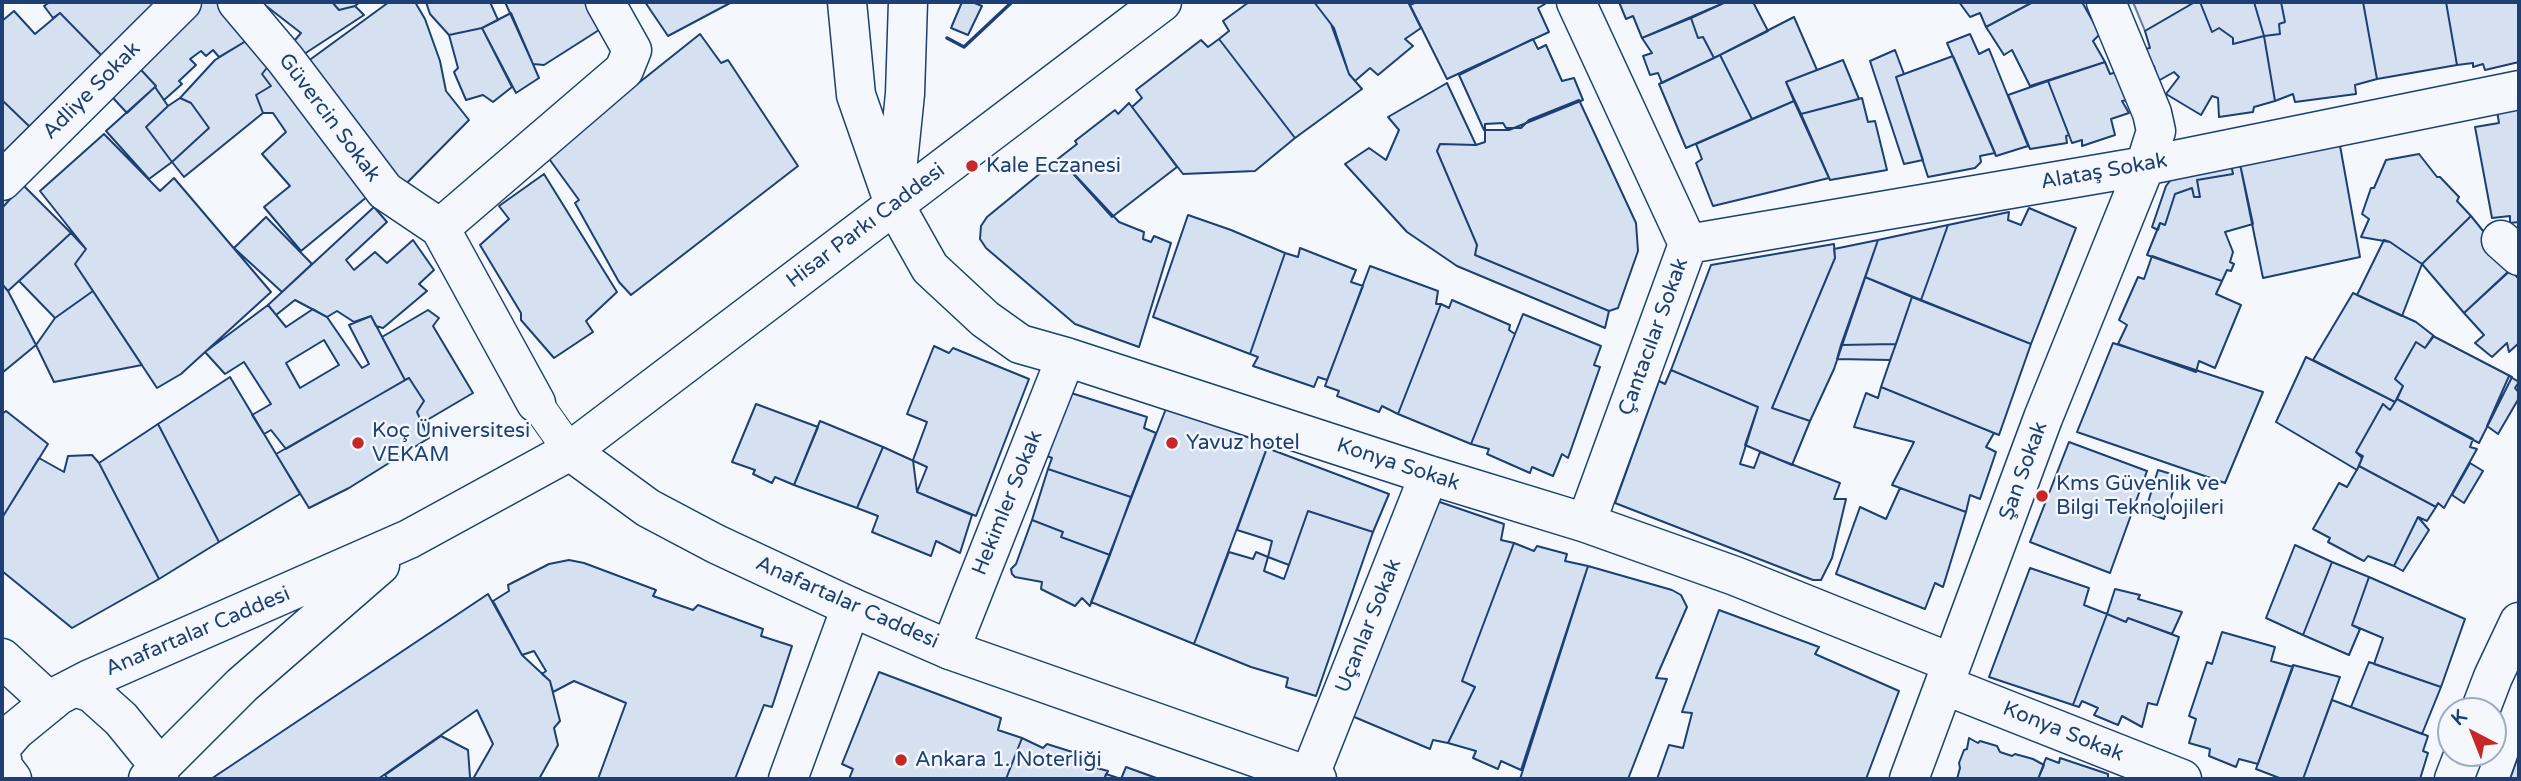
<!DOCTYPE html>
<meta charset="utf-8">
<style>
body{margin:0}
#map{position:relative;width:2521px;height:781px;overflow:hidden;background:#f4f7fb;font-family:"Varela Round",sans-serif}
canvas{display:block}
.frame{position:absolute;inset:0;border:4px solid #1d3f73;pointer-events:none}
.north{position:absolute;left:2437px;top:697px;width:70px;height:70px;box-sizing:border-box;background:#f4f7fb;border:2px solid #9eadc5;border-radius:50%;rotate:318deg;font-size:19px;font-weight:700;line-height:28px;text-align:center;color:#1d3f73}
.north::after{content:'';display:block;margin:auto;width:24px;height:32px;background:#c62828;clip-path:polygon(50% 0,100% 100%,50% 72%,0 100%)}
</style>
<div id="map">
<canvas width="2521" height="781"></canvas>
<div class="frame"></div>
<div class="north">K</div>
</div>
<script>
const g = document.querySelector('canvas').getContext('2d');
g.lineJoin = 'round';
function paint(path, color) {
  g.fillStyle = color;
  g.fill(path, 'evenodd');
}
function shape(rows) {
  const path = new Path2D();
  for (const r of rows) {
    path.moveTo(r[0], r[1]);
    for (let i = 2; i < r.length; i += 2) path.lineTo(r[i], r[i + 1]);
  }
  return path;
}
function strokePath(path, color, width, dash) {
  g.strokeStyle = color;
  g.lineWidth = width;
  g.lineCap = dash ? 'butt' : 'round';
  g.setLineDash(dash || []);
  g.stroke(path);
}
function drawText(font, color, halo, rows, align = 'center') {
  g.font = font + ' "Varela Round",sans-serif';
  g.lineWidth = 5;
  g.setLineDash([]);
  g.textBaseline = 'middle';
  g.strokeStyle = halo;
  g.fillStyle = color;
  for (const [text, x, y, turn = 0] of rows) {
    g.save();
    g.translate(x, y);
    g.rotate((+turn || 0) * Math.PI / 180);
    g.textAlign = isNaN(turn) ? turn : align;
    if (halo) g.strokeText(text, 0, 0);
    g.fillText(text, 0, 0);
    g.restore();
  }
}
const parking = shape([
 [2133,2,2195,2,2145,31,2133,2]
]);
const building = shape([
 [50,2,154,2,158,7,105,59,60,13,53,18,44,6,50,2],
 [187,2,225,2,251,38,219,57,213,50,206,56,201,51,190,59,196,65,179,81,182,84,164,100,155,87,156,86,130,58,187,2],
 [261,2,332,2,339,10,355,6,364,15,298,58,289,47,301,33,261,2],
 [332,2,360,2,355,6,339,10,332,2],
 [389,2,415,2,425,19,440,61,446,91,469,120,399,191,300,67,389,2],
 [426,2,490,2,498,20,482,28,449,35,430,14,426,2],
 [505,2,585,2,599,30,544,65,533,64,505,2],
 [645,2,732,2,668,36,645,2],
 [962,2,972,2,982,6,968,35,951,28,962,2],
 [1249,2,1314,2,1334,28,1349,74,1362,89,1295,138,1219,39,1229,31,1223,21,1249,2],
 [1314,2,1408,2,1421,28,1405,39,1413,46,1378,75,1370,68,1355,81,1349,74,1331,24,1314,2],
 [1417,2,1543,2,1545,4,1538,8,1549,32,1447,79,1410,5,1417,2],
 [1619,2,1726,2,1642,38,1633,16,1626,19,1619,2],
 [1726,2,1753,2,1768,31,1714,58,1703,37,1698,38,1691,18,1726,2],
 [1959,2,2033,2,1986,27,1980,13,1970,17,1959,2],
 [2033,2,2082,2,2100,34,2093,41,2105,62,2030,86,2012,50,2004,55,1986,27,2033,2],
 [2195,2,2200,2,2212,32,2219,28,2233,38,2233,44,2264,36,2275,101,2254,107,2253,112,2219,117,2218,98,2212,96,2201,115,2166,94,2179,77,2174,72,2158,81,2154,66,2149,66,2145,49,2150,48,2145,31,2195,2],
 [2200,2,2254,2,2264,36,2233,44,2233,38,2219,28,2212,32,2200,2],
 [2254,2,2281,2,2285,22,2279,24,2280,34,2264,36,2254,2],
 [2281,2,2363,2,2377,79,2355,85,2356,94,2295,102,2293,94,2275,101,2264,36,2280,34,2279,24,2285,22,2281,2],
 [2363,2,2446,2,2457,65,2377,79,2363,2],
 [2446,2,2519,2,2519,62,2485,70,2483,64,2473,67,2473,63,2457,65,2446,2],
 [14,11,35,34,60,13,105,59,31,128,2,100,2,21,14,11],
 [511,13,539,78,516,93,482,28,511,13],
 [1794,17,1817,70,1786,82,1794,101,1752,119,1720,55,1794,17],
 [1691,18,1698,38,1703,37,1714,58,1662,83,1658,73,1650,75,1643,56,1652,53,1642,38,1691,18],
 [482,28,512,87,493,102,483,95,466,100,454,72,458,68,449,35,482,28],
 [700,34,721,63,728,60,798,166,631,295,619,282,575,203,579,200,547,156,700,34],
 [1970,34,1979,54,1989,49,2028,146,1996,156,1947,43,1970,34],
 [251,38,270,64,262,74,271,86,256,95,263,113,184,177,172,162,209,128,191,103,180,98,215,60,251,38],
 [1219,39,1295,138,1255,171,1183,174,1132,107,1142,98,1136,90,1201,40,1208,47,1219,39],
 [1533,39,1538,49,1546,45,1562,81,1574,78,1583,100,1509,130,1484,130,1459,75,1533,39],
 [1895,50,1904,74,1896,77,1923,160,1904,164,1870,61,1895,50],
 [1720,55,1752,119,1686,148,1659,84,1720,55],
 [1953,56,1995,153,1980,156,1981,162,1975,168,1928,177,1896,77,1953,56],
 [130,58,156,86,127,113,101,85,130,58],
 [1843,60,1859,99,1801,114,1786,82,1843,60],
 [2105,62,2110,74,2117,72,2128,100,2122,101,2129,113,2111,119,2115,135,2082,146,2082,140,2072,143,2048,81,2105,62],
 [270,64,368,196,301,251,264,207,290,186,262,154,286,132,273,113,263,113,256,95,271,86,262,74,270,64],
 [2048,81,2069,135,2066,136,2067,143,2030,149,2008,95,2048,81],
 [1447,83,1476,145,1440,144,1437,151,1477,245,1475,255,1609,311,1605,328,1457,266,1407,232,1345,164,1369,148,1386,160,1399,130,1388,117,1447,83],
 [155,87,168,106,146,127,172,162,149,179,106,131,155,87],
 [180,98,191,103,209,128,172,162,146,127,168,106,180,98],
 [1862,98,1868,122,1875,121,1887,170,1830,180,1801,114,1862,98],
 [2,100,31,128,2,157,2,100],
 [1579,100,1636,223,1638,251,1618,308,1609,311,1475,255,1477,245,1437,151,1440,144,1476,145,1485,142,1485,124,1503,123,1506,128,1521,128,1529,120,1579,100],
 [1794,101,1829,178,1713,206,1696,163,1702,159,1696,144,1794,101],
 [1129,103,1177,167,1112,217,1059,158,1077,144,1075,141,1115,110,1118,114,1129,103],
 [2519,106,2519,222,2510,223,2510,216,2492,218,2475,127,2499,123,2497,111,2519,106],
 [104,134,160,191,174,178,271,292,181,374,157,388,75,264,86,249,40,191,104,134],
 [2339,140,2360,257,2263,278,2240,164,2339,140],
 [2419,154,2437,177,2440,177,2459,197,2457,201,2471,216,2422,264,2390,242,2361,237,2369,219,2362,214,2371,188,2374,188,2386,160,2419,154],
 [1059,158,1119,222,1144,232,1143,239,1151,242,1154,236,1171,243,1139,347,1075,324,986,248,980,239,981,226,987,217,1059,158],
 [2231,164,2240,164,2253,224,2225,232,2233,252,2230,262,2234,264,2231,271,2227,270,2222,281,2147,255,2160,223,2165,225,2175,194,2192,188,2194,197,2200,197,2197,180,2233,174,2231,164],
 [2231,164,2233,174,2197,180,2200,197,2194,197,2192,188,2175,194,2165,225,2160,223,2158,230,2152,227,2166,186,2177,172,2231,164],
 [544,174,617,292,586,321,593,332,554,358,521,320,521,313,480,245,509,219,499,206,544,174],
 [23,185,71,233,8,291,2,284,2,208,23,185],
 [374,207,387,222,346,260,354,270,375,252,387,263,413,240,434,270,419,284,427,291,383,328,376,326,371,316,354,322,337,311,327,317,295,300,276,315,268,305,374,207],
 [2029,208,2076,228,2031,344,1921,300,1948,225,2009,212,2008,220,2021,225,2029,208],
 [1188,215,1231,230,1285,253,1250,354,1153,317,1188,215],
 [2471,216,2513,268,2464,313,2422,264,2471,216],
 [266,217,312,264,282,292,234,248,266,217],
 [1948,225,1921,300,1865,277,1878,240,1948,225],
 [71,233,86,249,75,264,93,291,55,318,19,281,71,233],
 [1878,240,1834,369,1810,421,1772,408,1835,258,1834,249,1878,240],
 [2384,240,2390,242,2422,264,2402,316,2357,295,2384,240],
 [1834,244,1835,258,1772,408,1810,421,1792,465,1745,445,1758,407,1671,370,1711,265,1834,244],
 [1300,248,1356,270,1351,282,1363,286,1327,380,1318,377,1314,387,1253,366,1258,357,1250,354,1285,253,1298,257,1300,248],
 [2152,256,2222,281,2216,294,2241,305,2215,368,2199,361,2196,372,2118,344,2127,325,2119,320,2138,277,2144,279,2152,256],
 [1370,266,1438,291,1436,304,1441,304,1398,414,1382,406,1379,412,1337,396,1339,391,1325,386,1370,266],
 [2510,270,2519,279,2519,343,2509,352,2507,343,2492,357,2475,343,2484,335,2464,313,2510,270],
 [1865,277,1912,297,1896,344,1841,345,1865,277],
 [2,284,8,291,36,345,2,373,2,284],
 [93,291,142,365,54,382,36,345,55,318,93,291],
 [2353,293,2416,322,2434,336,2425,348,2416,342,2395,379,2403,386,2395,402,2313,360,2353,293],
 [1912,297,2031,344,1999,435,1881,387,1912,297],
 [1452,300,1510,325,1509,330,1515,334,1471,444,1398,414,1441,304,1449,308,1452,300],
 [268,305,286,327,313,309,327,317,362,368,369,364,349,325,371,316,405,380,286,449,271,430,264,434,252,415,271,404,244,362,225,374,205,352,268,305],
 [324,340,339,365,300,388,286,363,324,340],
 [428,310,439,318,433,326,473,393,422,423,417,412,424,401,409,378,405,380,382,337,428,310],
 [1523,314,1601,346,1594,365,1600,367,1568,458,1562,454,1553,476,1532,467,1530,473,1487,454,1489,449,1471,444,1523,314],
 [2433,336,2512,377,2479,443,2397,399,2403,386,2395,379,2416,342,2425,348,2433,336],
 [2113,343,2263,392,2225,483,2077,432,2113,343],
 [1896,344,1890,360,1837,359,1841,345,1896,344],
 [934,346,949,353,953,348,1029,379,976,516,917,492,913,460,927,422,907,414,934,346],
 [2306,357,2395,402,2390,410,2383,404,2356,452,2362,458,2357,470,2276,422,2306,357],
 [1671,370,1758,407,1740,464,1754,468,1760,452,1840,483,1834,499,1846,499,1832,558,1821,580,1813,580,1615,503,1659,381,1665,384,1671,370],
 [2509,376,2519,382,2515,388,2519,393,2519,398,2498,434,2487,426,2509,376],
 [230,377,300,494,219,542,158,424,230,377],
 [409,378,424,401,417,412,429,438,349,488,309,508,276,454,409,378],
 [1881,387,1994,433,1986,447,1996,452,1980,499,1970,495,1966,512,1892,485,1914,442,1854,427,1866,393,1878,398,1881,387],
 [1068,392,1147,417,1144,428,1156,433,1131,497,1048,469,1052,458,1042,454,1068,392],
 [2397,399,2473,439,2470,447,2477,449,2444,508,2438,503,2436,507,2359,466,2363,456,2356,452,2383,404,2390,410,2397,399],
 [756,404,818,427,794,485,775,477,772,483,753,474,755,470,732,462,756,404],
 [1167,406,1268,445,1194,644,1091,602,1167,406],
 [6,411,48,444,2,518,2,414,6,411],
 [820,421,883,447,857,508,794,485,820,421],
 [158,424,219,542,159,579,99,463,158,424],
 [2069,442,2147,471,2110,573,2030,542,2069,442],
 [883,447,927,467,917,492,972,515,960,553,936,541,931,556,872,532,878,516,857,508,883,447],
 [1267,448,1389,494,1373,532,1308,511,1289,565,1268,557,1272,541,1237,530,1267,448],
 [92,455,99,463,159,579,72,628,2,571,2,518,39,458,64,472,68,456,92,455],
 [2470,463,2483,471,2464,503,2452,495,2470,463],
 [2359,466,2436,507,2427,521,2418,517,2394,566,2368,556,2364,561,2358,558,2328,542,2330,538,2313,529,2339,483,2347,487,2359,466],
 [1048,469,1131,497,1110,555,1061,537,1063,532,1032,520,1048,469],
 [2158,470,2178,476,2164,519,2145,512,2158,470],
 [1900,488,1966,512,1943,587,1935,583,1925,609,1836,574,1860,507,1886,519,1900,488],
 [1431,499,1504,524,1501,540,1514,543,1462,681,1475,687,1448,743,1433,740,1430,749,1352,716,1431,499],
 [1308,511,1373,532,1316,696,1286,687,1288,678,1251,667,1194,644,1229,552,1253,559,1256,552,1268,557,1264,571,1284,579,1308,511],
 [2418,517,2429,530,2403,571,2394,566,2418,517],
 [1032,520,1063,532,1061,537,1110,555,1090,606,1082,598,1075,606,1041,589,1042,582,1015,577,1012,574,1011,569,1016,564,1032,520],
 [1514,543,1534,551,1537,546,1567,554,1565,561,1588,566,1521,770,1501,761,1498,769,1473,758,1476,751,1448,743,1475,687,1462,681,1514,543],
 [2295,545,2332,562,2303,635,2266,618,2295,545],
 [569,560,584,563,656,590,653,596,693,610,698,605,763,629,761,636,792,646,772,707,764,705,735,779,598,779,626,703,574,681,553,692,550,681,542,674,546,671,534,651,522,655,493,601,509,591,508,585,549,564,569,560],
 [2332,562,2369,577,2352,625,2360,629,2349,655,2303,635,2332,562],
 [1588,566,1672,590,1681,595,1687,607,1656,678,1667,679,1628,779,1520,779,1588,566],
 [2030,568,2089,588,2084,605,2107,614,2073,705,1989,677,2030,568],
 [2369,577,2465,619,2441,687,2374,664,2383,638,2352,625,2369,577],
 [2115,589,2140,595,2138,599,2182,612,2172,634,2128,618,2126,622,2107,614,2115,589],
 [488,594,522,655,550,681,560,721,554,728,558,745,539,779,473,779,493,744,477,710,378,779,211,779,488,594],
 [1719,610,1819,647,1815,654,1899,691,1866,779,1657,779,1669,745,1683,748,1692,713,1682,712,1719,610],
 [2107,614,2126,622,2128,618,2179,637,2157,705,2148,703,2142,727,2122,716,2118,725,2094,715,2098,708,2082,701,2079,707,2073,705,2107,614],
 [2222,632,2275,647,2271,661,2293,667,2258,764,2239,759,2236,767,2209,756,2210,749,2189,743,2196,719,2189,716,2207,662,2212,664,2222,632],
 [2369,662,2441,687,2422,734,2351,707,2369,662],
 [2293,665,2340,677,2303,779,2282,779,2256,769,2293,665],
 [879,672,1001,718,998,730,1022,738,1006,779,849,779,853,769,842,764,879,672],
 [2332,700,2428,736,2423,751,2428,753,2420,779,2303,779,2332,700],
 [441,736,468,750,470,777,468,779,388,779,385,775,441,736],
 [1022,738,1043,748,1047,744,1085,756,1082,764,1108,771,1104,779,1006,779,1022,738],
 [1969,738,1978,743,1980,741,1997,746,2000,752,2012,756,2015,754,2033,759,2044,765,2038,779,1957,779,1960,768,1959,763,1964,750,1967,749,1969,738],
 [2519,754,2519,779,2510,779,2519,754],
 [2046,758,2059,763,2060,758,2108,774,2108,779,2038,779,2046,758],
 [1126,767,1159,779,1104,779,1106,774,1121,779,1126,767]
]);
const pedestrian = shape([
 [536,403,570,451]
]);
const minor = shape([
 [237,2,285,59,385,191,440,228,536,403],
 [1576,2,1688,244,1586,523],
 [2,181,182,2],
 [894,204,930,268,985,319,1020,344,1066,357,1429,475,1586,523,1735,576,1952,663],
 [440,228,624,70,632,50,605,2],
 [2501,240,2519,256],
 [1688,244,2145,166,2519,90],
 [950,650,1066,357],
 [2,658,50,702],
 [1944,685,2182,779],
 [2480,711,2493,677,2519,622],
 [1309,777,1429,475],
 [788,779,851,607],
 [1909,779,2043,418,2145,166,2156,131,2152,113,2106,2],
 [2454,779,2464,753]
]);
const tertiary = shape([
 [847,2,856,95,894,204],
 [895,191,905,94,908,2],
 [570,451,1162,2]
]);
const secondary = shape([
 [75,687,92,693,121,719,161,768],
 [2,746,15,731,59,695,90,679,409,539,570,451,648,508,716,544,851,607,950,650,1317,779],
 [2,759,3,767,12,779],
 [148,779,242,685,380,565]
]);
const wall = shape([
 [947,38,964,47,1012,2]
]);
const markers = [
 [972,166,7,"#c62828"],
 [358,443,7,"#c62828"],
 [1172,443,7,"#c62828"],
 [2042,496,7,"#c62828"],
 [901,760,7,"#c62828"]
];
const streetNames = [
 ["Adliye Sokak",92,91,-45],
 ["Güvercin Sokak",329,118,53],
 ["Alataş Sokak",2104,172,-10],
 ["Hisar Parkı Caddesi",866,226,-37],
 ["Çantacılar Sokak",1654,337,-70],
 ["Konya Sokak",1398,465,18],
 ["Şan Sokak",2024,471,-70],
 ["Hekimler Sokak",1008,503,-68],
 ["Anafartalar Caddesi",847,603,24],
 ["Uçanlar Sokak",1369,626,-68],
 ["Anafartalar Caddesi",198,632,-23],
 ["Konya Sokak",2063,732,22]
];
const poiNames = [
 ["Kale Eczanesi",986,166],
 ["Koç Üniversitesi",372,431],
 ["VEKAM",372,455],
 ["Yavuz hotel",1186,443],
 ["Kms Güvenlik ve",2056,484],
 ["Bilgi Teknolojileri",2056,508],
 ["Ankara 1. Noterliği",915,760]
];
paint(parking, '#e3e8f0');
strokePath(parking, '#687fa3', 2);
paint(building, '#d5e0f0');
strokePath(building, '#1d3f73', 2);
strokePath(pedestrian, '#1d3f73', 34);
strokePath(minor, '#1d3f73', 41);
strokePath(tertiary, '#1d3f73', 41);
strokePath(secondary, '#1d3f73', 41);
strokePath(pedestrian, '#f4f7fb', 32);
strokePath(minor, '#f4f7fb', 38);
strokePath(tertiary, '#f4f7fb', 38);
strokePath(secondary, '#f4f7fb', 38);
strokePath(wall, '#1d3f73', 3.5);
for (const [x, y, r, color] of markers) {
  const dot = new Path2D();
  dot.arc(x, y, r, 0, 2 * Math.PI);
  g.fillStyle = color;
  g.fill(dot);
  strokePath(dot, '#f4f7fb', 2.5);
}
drawText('21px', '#1d3f73', '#f4f7fb', streetNames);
drawText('21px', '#1d3f73', '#f4f7fb', poiNames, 'left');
</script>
